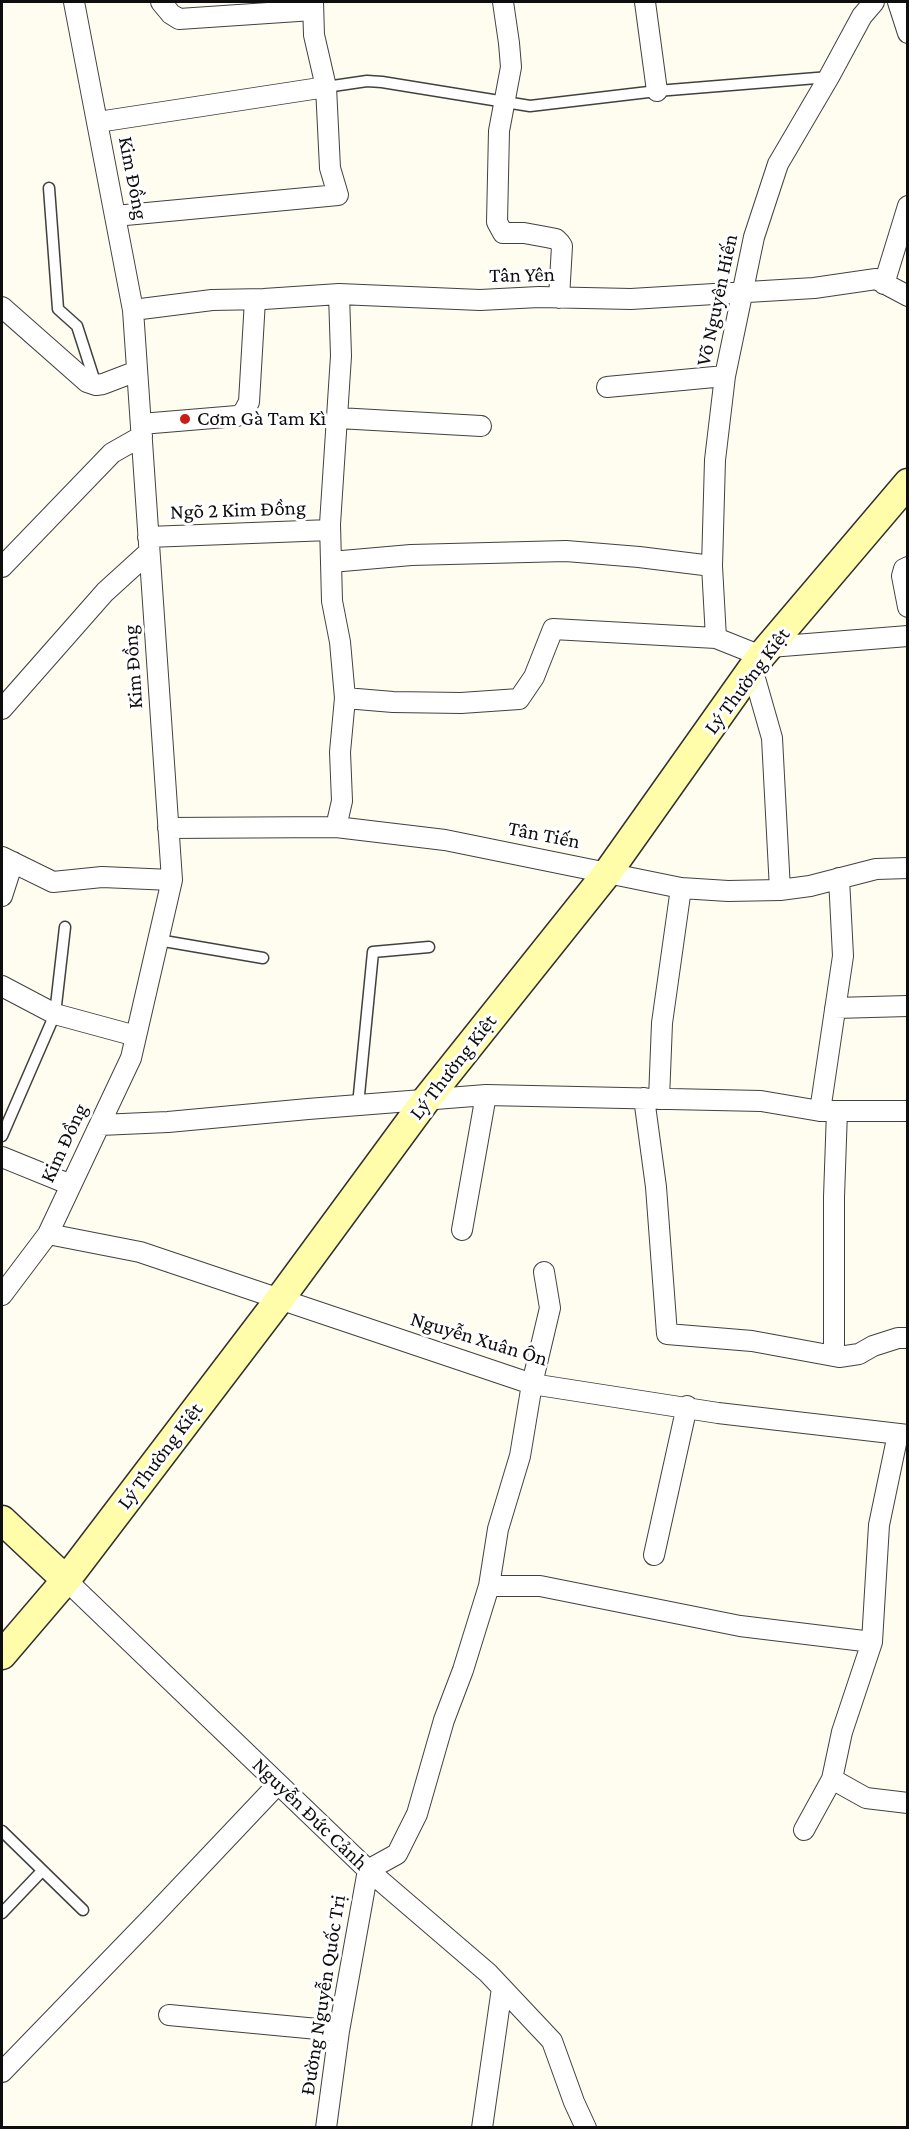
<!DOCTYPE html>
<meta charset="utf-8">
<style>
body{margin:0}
#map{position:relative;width:909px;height:2129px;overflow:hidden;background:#fffdef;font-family:"Crimson Pro",serif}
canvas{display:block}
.frame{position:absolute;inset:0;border:3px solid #0e0e0e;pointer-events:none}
</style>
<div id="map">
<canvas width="909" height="2129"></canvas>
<div class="frame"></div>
</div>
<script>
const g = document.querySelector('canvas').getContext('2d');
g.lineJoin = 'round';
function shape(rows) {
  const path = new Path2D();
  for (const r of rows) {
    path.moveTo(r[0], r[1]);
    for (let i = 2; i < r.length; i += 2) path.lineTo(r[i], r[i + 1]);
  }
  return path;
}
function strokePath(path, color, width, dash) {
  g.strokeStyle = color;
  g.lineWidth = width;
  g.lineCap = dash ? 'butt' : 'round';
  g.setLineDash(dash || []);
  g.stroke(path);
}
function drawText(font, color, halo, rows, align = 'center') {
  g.font = font + ' "Crimson Pro",serif';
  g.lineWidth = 6;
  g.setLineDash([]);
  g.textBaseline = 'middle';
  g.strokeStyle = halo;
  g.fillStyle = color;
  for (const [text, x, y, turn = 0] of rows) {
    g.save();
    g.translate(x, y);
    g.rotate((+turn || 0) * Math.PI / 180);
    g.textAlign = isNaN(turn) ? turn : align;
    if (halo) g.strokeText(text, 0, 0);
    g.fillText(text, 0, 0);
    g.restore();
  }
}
const lane = shape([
 [326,87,367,81,382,82,530,106,657,91,829,77],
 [49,188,58,309,77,326,96,385],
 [158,940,263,958],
 [358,1105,373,952,429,947],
 [2,1136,55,1014,65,927],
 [2,1831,83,1910],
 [2,1913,42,1871]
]);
const street = shape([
 [161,2,171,14,179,19,313,10],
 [503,2,509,43,511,67,499,131,497,222,503,233,524,233,546,237,556,239,560,243,562,246,559,298],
 [645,2,657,91],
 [898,2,908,33],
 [98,122,326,87],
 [115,216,338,195,330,168,326,87,314,35,313,2],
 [884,284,908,206],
 [2,307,87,382,96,385,103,384,137,371],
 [133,310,212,300,264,299,339,294,480,300,539,297,631,299,814,288,876,279,908,296],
 [607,387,725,376],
 [338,418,481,426],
 [141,424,237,416,243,413,249,402,255,300],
 [148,537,330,530],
 [331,562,411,555,566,551,639,557,712,566],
 [2,567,112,453,142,436],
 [908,567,904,569,902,576,908,607],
 [716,638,712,566,715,460,725,376,754,237,778,164,829,77,862,16,874,2],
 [770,647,908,636],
 [752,668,772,738,780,890],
 [345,698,393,702,461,703,519,699,534,677,553,629,716,638,761,656],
 [2,709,105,592,149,552],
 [336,827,342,801,340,752,345,698,340,642,332,601,330,524,341,356,339,294],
 [168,828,336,827,445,840,681,888,728,891,780,890,810,886,876,869,908,868],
 [2,857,53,882,102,877,172,880],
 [2,896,13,862],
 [2,986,55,1014,136,1036],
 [835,1008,908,1006],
 [644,1098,656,1187,667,1334,752,1341,839,1357,859,1354,873,1346,898,1338,908,1338],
 [659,1099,662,1023,681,888],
 [820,1111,843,956,839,878],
 [100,1125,168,1122,308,1109,486,1095,761,1101,820,1111,908,1111],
 [2,1157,71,1185],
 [462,1230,486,1095],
 [48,1234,140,1252,532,1384,718,1413,908,1435],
 [2,1295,48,1234,131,1058,172,880,133,310,74,2],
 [834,1356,834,1197,837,1111],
 [654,1555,687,1406],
 [66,1580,368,1870,488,1973,552,2041,574,2102,586,2128],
 [489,1586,540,1586,740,1626,872,1642],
 [832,1779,866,1798,908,1803],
 [804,1830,832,1779,842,1732,872,1642,879,1525,898,1434],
 [169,2015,339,2031],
 [2,2072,154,1915,278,1784],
 [326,2128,339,2031,368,1870,397,1854,417,1814,444,1720,463,1670,489,1586,498,1529,520,1456,532,1384,550,1308,544,1272],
 [482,2128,502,1988]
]);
const secondary = shape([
 [2,1520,66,1580],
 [2,1655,66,1580,279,1300,426,1100,608,872,761,656,908,483]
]);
const markers = [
 [185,419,6,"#cc1c18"]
];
const streetNames = [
 ["Kim Đồng",133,178,79],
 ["Tân Yên",522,275,-1],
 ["Võ Nguyên Hiến",717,300,-78],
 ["Ngõ 2 Kim Đồng",238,510,-2],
 ["Kim Đồng",133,667,-94],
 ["Lý Thường Kiệt",747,681,-53],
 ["Tân Tiến",544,835,11],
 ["Lý Thường Kiệt",453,1067,-52],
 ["Kim Đồng",64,1143,-65],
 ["Nguyễn Xuân Ôn",479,1339,17],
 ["Lý Thường Kiệt",160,1456,-53],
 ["Nguyễn Đức Cảnh",310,1814,44],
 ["Đường Nguyễn Quốc Trị",323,1995,-81]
];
const poiNames = [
 ["Cơm Gà Tam Kì",197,419]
];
strokePath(lane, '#414141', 13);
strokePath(street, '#414141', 22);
strokePath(secondary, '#303030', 31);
strokePath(lane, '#fff', 10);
strokePath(street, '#fff', 20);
strokePath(secondary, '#fffcaa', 28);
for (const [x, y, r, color] of markers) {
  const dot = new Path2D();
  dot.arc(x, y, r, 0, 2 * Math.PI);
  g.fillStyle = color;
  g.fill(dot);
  strokePath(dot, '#fff', 2);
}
drawText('21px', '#0e0e0e', '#fff', streetNames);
drawText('21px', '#0e0e0e', '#fff', poiNames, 'left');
</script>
